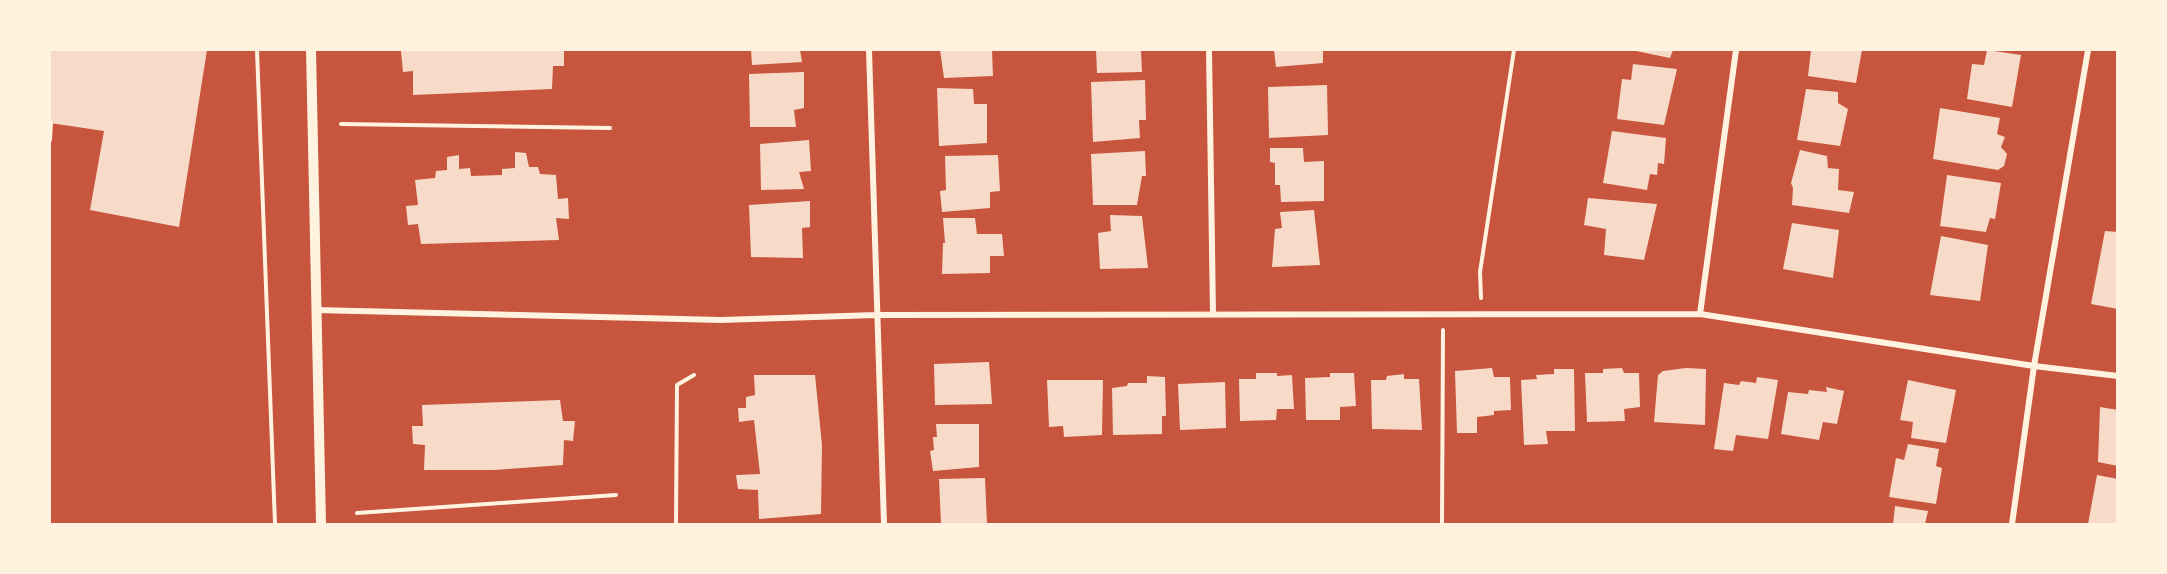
<!DOCTYPE html>
<style>
body{margin:0}
#map{position:relative;width:2167px;height:574px;overflow:hidden;background:#c8553d;font-family:Lato,sans-serif}
canvas{display:block}
.frame{position:absolute;inset:0;border:51px solid #fff3e0;pointer-events:none}
</style>
<div id="map">
<canvas width="2167" height="574"></canvas>
<div class="frame"></div>
</div>
<script>
const g = document.querySelector('canvas').getContext('2d');
g.lineJoin = 'round';
function paint(path, color) {
  g.fillStyle = color;
  g.fill(path, 'evenodd');
}
function shape(rows) {
  const path = new Path2D();
  for (const r of rows) {
    path.moveTo(r[0], r[1]);
    for (let i = 2; i < r.length; i += 2) path.lineTo(r[i], r[i + 1]);
  }
  return path;
}
function strokePath(path, color, width, dash) {
  g.strokeStyle = color;
  g.lineWidth = width;
  g.lineCap = dash ? 'butt' : 'round';
  g.setLineDash(dash || []);
  g.stroke(path);
}
const building = shape([
 [50,50,207,50,179,227,90,210,104,131,50,123],
 [412,50,564,50,564,66,553,66,552,89,413,95,413,71,403,72,401,51],
 [751,50,800,50,802,62,752,65],
 [940,50,992,50,993,76,944,78],
 [1096,50,1141,50,1142,72,1097,73],
 [1274,50,1323,50,1323,63,1276,67],
 [1631,50,1673,50,1670,58],
 [1811,50,1862,50,1856,83,1808,76],
 [1987,50,2021,55,2012,107,1967,99,1972,64,1984,65],
 [1633,64,1677,69,1664,125,1617,119,1622,79,1631,80],
 [804,72,804,108,794,110,796,127,750,127,749,74],
 [1145,80,1146,120,1139,120,1140,138,1093,142,1091,82],
 [1327,85,1328,135,1269,138,1268,87],
 [937,88,973,89,974,104,987,104,987,143,939,146],
 [1806,89,1838,92,1838,103,1848,109,1840,146,1797,140],
 [1940,108,2000,118,1997,134,2005,137,2001,147,2007,154,2004,166,1998,170,1933,159],
 [1612,131,1666,138,1664,164,1658,163,1657,175,1650,174,1647,190,1603,183],
 [809,140,811,171,799,172,804,189,761,190,760,144],
 [1270,148,1303,148,1304,162,1324,161,1324,201,1281,202,1280,185,1275,185,1275,163,1270,162],
 [1800,150,1827,156,1828,168,1839,169,1838,190,1854,192,1849,213,1792,205,1793,188,1791,183],
 [1145,151,1146,176,1142,176,1137,205,1093,205,1091,154],
 [515,152,526,153,529,167,538,167,540,174,556,175,558,199,568,198,569,219,556,218,559,240,421,244,418,224,408,225,406,206,418,205,415,180,435,178,436,171,447,170,447,157,459,155,459,169,470,168,471,176,502,175,502,169,515,168],
 [998,155,1000,191,990,192,990,208,942,212,940,191,946,190,945,156],
 [1947,175,2001,183,1995,219,1990,218,1986,232,1940,226],
 [1588,198,1657,204,1644,260,1604,255,1606,229,1584,225],
 [810,201,810,227,802,228,803,258,751,257,749,205],
 [1314,210,1320,265,1272,267,1275,229,1282,228,1280,212],
 [1110,215,1142,216,1148,268,1100,269,1098,233,1111,231],
 [943,218,975,218,977,234,1002,234,1004,256,990,256,990,273,942,274,943,243,945,243],
 [1792,223,1839,230,1833,278,1783,269],
 [2105,231,2118,232,2118,309,2091,304],
 [1941,236,1988,245,1980,301,1930,295],
 [989,362,992,404,935,405,934,364],
 [1492,368,1494,377,1510,377,1511,410,1494,411,1494,415,1477,417,1477,433,1457,433,1455,371],
 [1622,368,1624,373,1639,373,1640,407,1624,409,1625,421,1587,422,1585,373,1603,373,1603,369],
 [1686,368,1706,369,1705,425,1654,422,1658,375,1663,371],
 [1554,369,1574,369,1575,431,1546,431,1548,444,1524,445,1521,380,1537,379,1536,375,1554,374],
 [1256,373,1277,373,1277,376,1292,375,1294,409,1277,409,1276,420,1240,421,1239,379,1256,379],
 [1330,373,1354,373,1356,406,1340,407,1340,420,1306,420,1305,378,1330,377],
 [1404,374,1404,379,1419,379,1422,430,1372,429,1371,380,1386,380,1387,376],
 [754,375,815,375,822,445,821,514,759,519,758,490,738,489,736,475,760,474,754,420,739,422,738,408,746,408,746,397,755,395],
 [1147,376,1165,377,1166,416,1162,416,1162,434,1113,435,1112,388,1127,386,1128,383,1147,383],
 [1757,377,1778,380,1768,439,1736,435,1733,451,1714,449,1724,383,1739,385,1741,381,1756,383],
 [1047,380,1103,380,1102,435,1064,437,1063,426,1049,427],
 [1908,380,1956,390,1946,443,1911,438,1913,422,1900,420],
 [1225,382,1226,428,1180,430,1178,384],
 [1826,387,1844,391,1837,424,1823,422,1819,440,1781,434,1788,392,1808,394,1809,390,1827,392],
 [560,400,563,421,575,421,573,441,564,440,563,465,494,470,424,470,425,445,413,444,412,426,423,426,422,405],
 [2100,407,2118,410,2118,466,2098,462],
 [936,424,979,424,979,467,933,471,930,451,934,450,933,437,937,437],
 [1908,444,1939,449,1936,466,1942,468,1936,504,1889,497,1896,458,1904,460],
 [2097,475,2118,479,2118,524,2088,524],
 [985,478,987,524,941,524,939,479],
 [1895,506,1928,511,1925,524,1893,524]
]);
const path = shape([
 [257,50,275,524],
 [341,124,610,128],
 [50,140,51,123],
 [1481,298,1480,272,1514,50],
 [357,513,616,495],
 [676,524,677,385,694,375],
 [1442,524,1443,330]
]);
const minor = shape([
 [869,50,884,524],
 [1209,50,1213,314],
 [316,310,721,320,876,315,1700,314,2034,366,2118,376],
 [1700,314,1736,50],
 [2012,524,2034,366,2088,50]
]);
const tertiary = shape([
 [311,50,321,524]
]);
paint(building, '#f7dbc8');
strokePath(path, '#fff3e0', 4);
strokePath(minor, '#fff3e0', 6);
strokePath(tertiary, '#fff3e0', 10);
</script>
